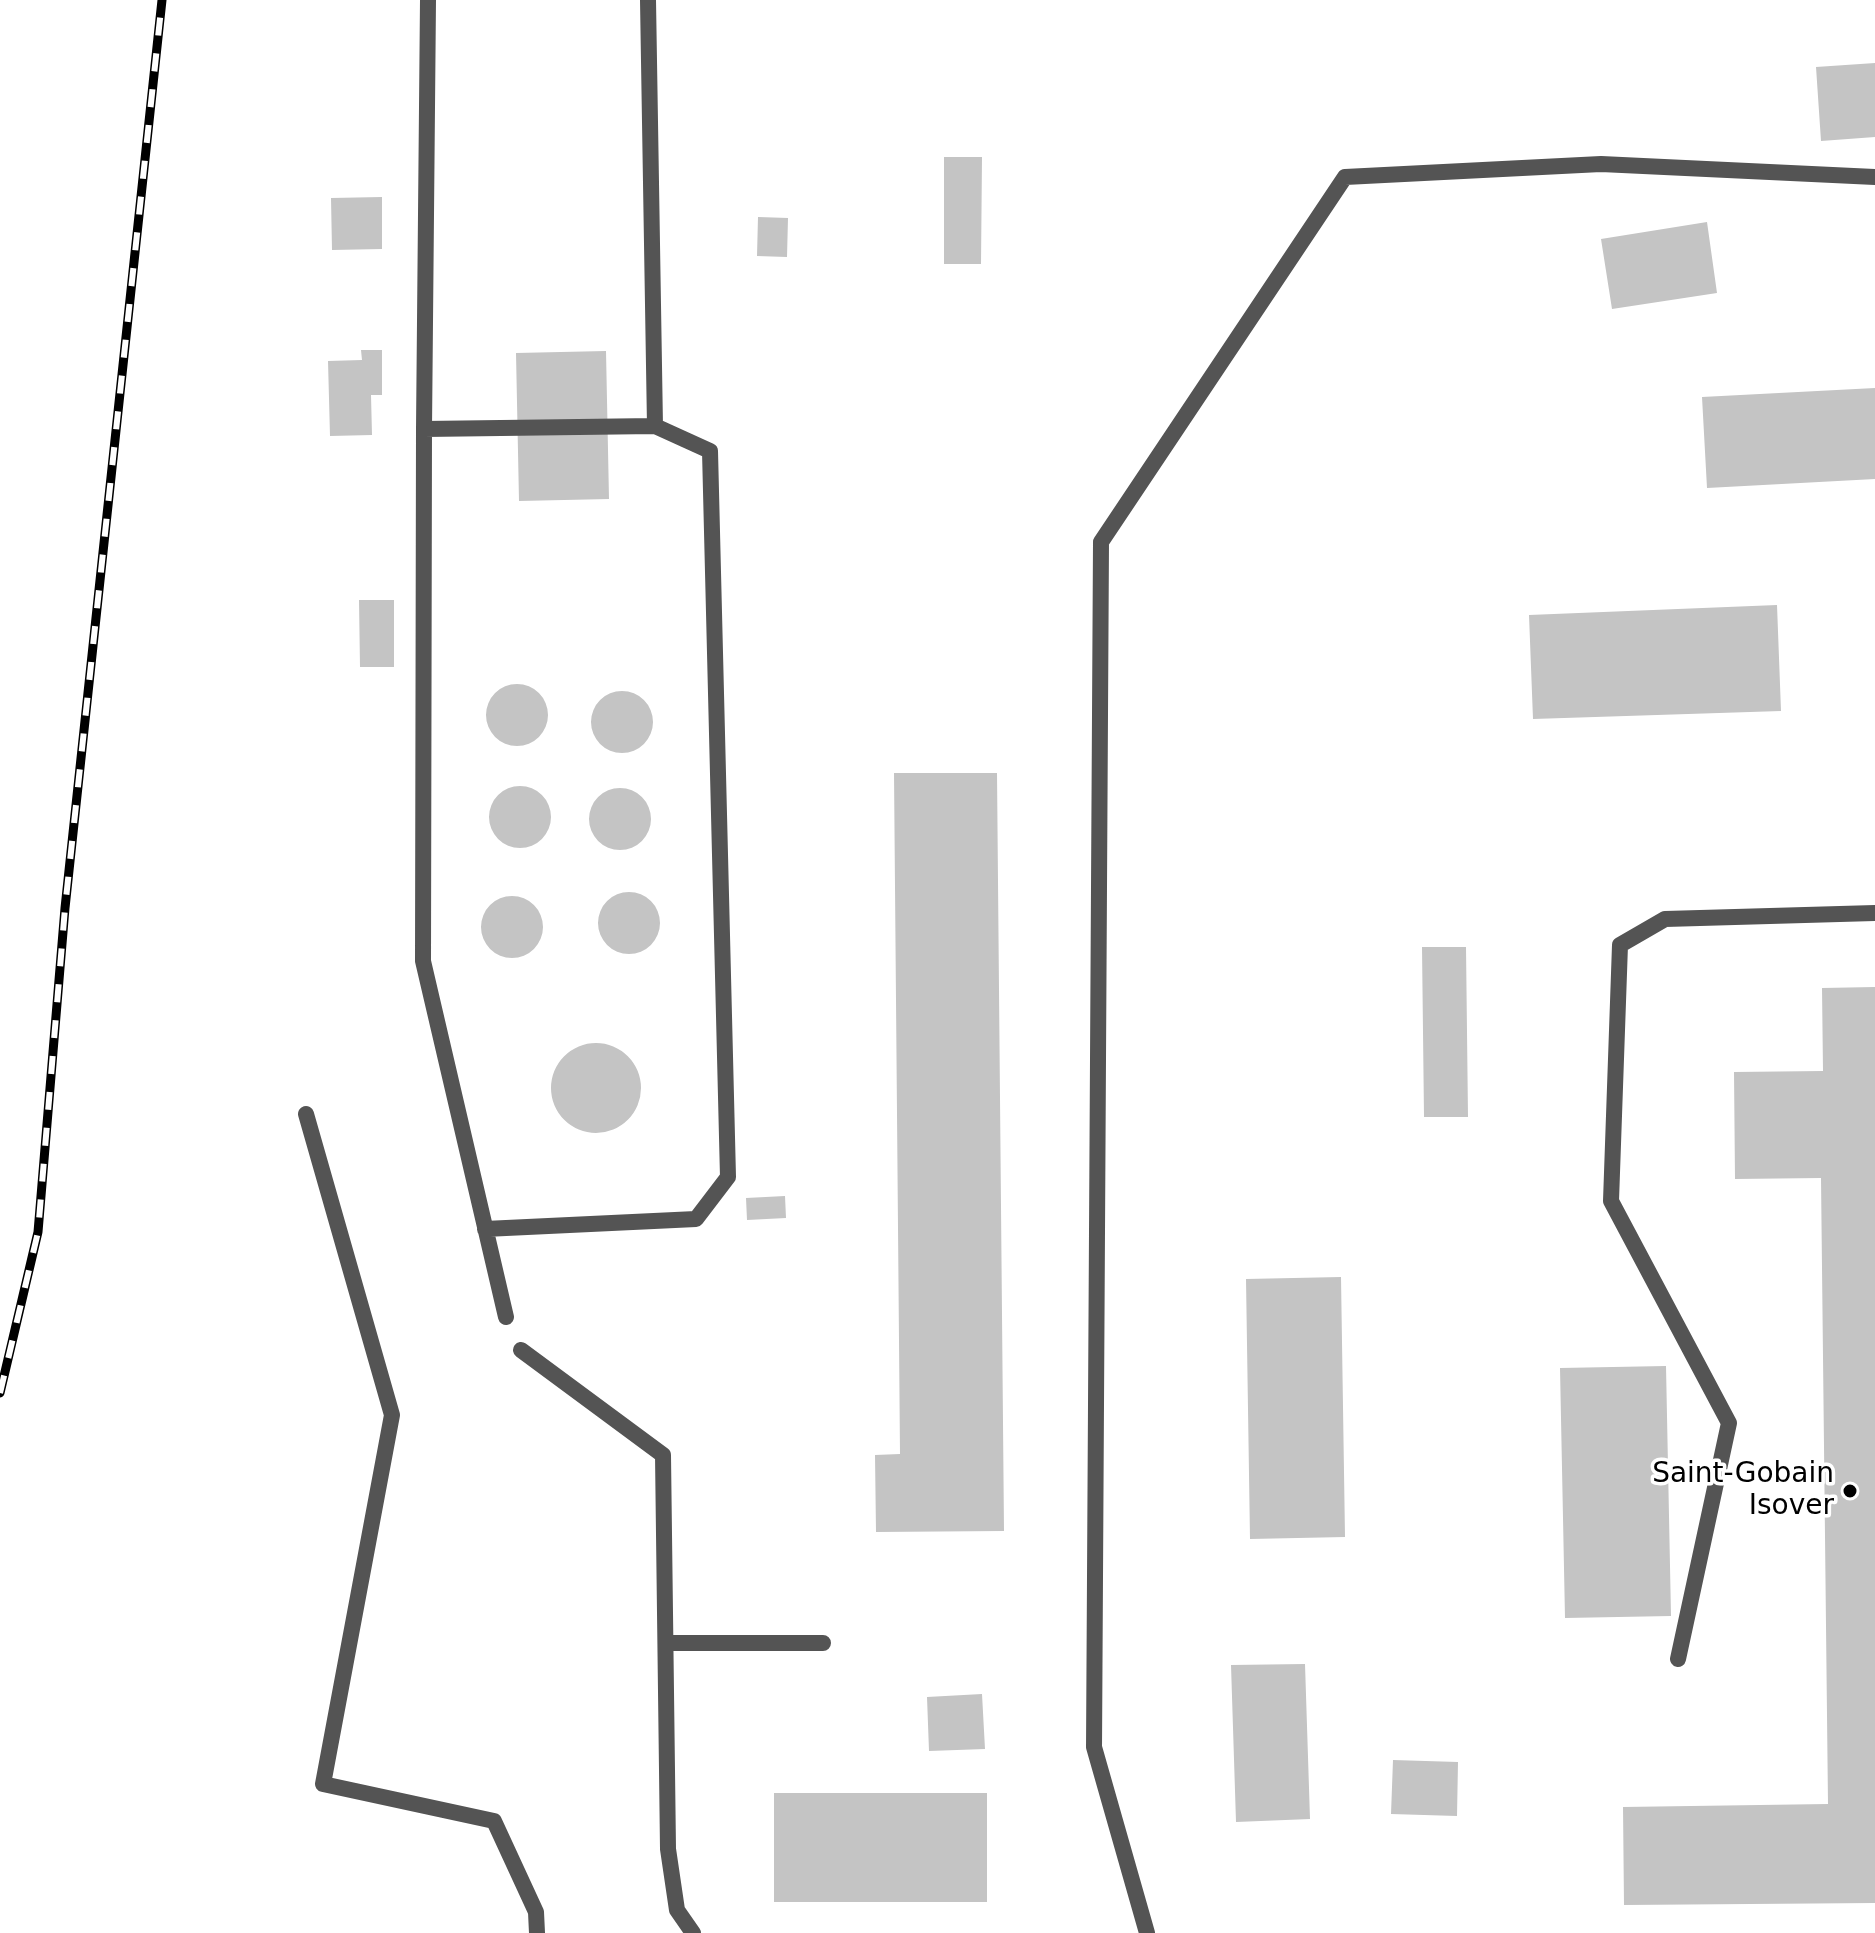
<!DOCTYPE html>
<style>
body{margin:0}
canvas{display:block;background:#fff}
</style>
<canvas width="1875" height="1933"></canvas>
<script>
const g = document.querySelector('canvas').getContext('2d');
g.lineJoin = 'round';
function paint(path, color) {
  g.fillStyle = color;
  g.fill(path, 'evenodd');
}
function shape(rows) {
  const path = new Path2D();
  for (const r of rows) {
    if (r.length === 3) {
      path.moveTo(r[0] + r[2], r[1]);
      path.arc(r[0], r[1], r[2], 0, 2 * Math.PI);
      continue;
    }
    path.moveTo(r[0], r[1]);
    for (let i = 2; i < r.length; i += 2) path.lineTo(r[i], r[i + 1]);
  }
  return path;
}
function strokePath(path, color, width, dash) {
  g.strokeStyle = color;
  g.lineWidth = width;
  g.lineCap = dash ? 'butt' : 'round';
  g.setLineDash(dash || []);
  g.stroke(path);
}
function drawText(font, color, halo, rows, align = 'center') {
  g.font = font + ' "DejaVu Sans",sans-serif';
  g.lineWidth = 7;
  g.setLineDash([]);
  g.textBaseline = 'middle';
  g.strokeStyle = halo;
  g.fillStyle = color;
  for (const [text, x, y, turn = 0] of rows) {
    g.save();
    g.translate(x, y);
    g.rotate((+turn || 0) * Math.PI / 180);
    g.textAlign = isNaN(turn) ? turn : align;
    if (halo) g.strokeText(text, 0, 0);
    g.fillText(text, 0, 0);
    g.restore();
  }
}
const building = shape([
 [1875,63,1875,137,1821,141,1816,67],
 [944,157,982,157,981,264,944,264],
 [382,197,382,249,332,250,331,198],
 [758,217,788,218,787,257,757,256],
 [1707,222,1717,293,1612,309,1601,239],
 [361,350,382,350,382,395,371,395,372,435,330,436,328,361,362,360],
 [606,351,609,499,519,501,516,353],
 [1875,388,1875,479,1707,488,1702,397],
 [359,600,394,600,394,667,360,667],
 [1777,605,1781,711,1533,719,1529,615],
 [517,715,31],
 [622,722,31],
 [894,773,997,773,1004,1531,876,1532,875,1455,900,1454],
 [520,817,31],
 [620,819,31],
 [629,923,31],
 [512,927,31],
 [1422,947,1466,947,1468,1117,1424,1117],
 [1875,987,1875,1903,1624,1905,1623,1807,1828,1804,1821,1178,1735,1179,1734,1072,1823,1071,1822,988],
 [596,1088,45],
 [785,1196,786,1218,747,1220,746,1198],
 [1341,1277,1345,1537,1250,1539,1246,1279],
 [1666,1366,1671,1616,1565,1618,1560,1368],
 [1305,1664,1310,1819,1236,1822,1231,1665],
 [982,1694,985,1749,929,1751,927,1697],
 [1393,1760,1458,1762,1457,1816,1391,1814],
 [774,1793,987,1793,987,1902,774,1902]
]);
const lane = shape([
 [428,0,424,429,423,961,506,1317],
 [424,429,655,426,648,0],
 [306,1114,392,1415,323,1784,494,1821,536,1912,537,1933],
 [485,1229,696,1219,728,1177,710,451,655,426],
 [521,1350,663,1455,668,1849,677,1910,693,1933],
 [666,1643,823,1643],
 [1678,1659,1729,1423,1611,1201,1620,945,1665,919,1875,913],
 [1147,1933,1094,1747,1101,542,1345,177,1601,164,1875,177]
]);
const rail = shape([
 [0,1393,38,1232,65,908,162,0]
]);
const markers = [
 [1850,1491,8,"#000"]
];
const poiNames = [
 ["Saint-Gobain",1834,1475],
 ["Isover",1834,1507]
];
paint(building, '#c4c4c4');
strokePath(lane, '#545454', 16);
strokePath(rail, '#000', 9);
strokePath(rail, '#fff', 6, [18]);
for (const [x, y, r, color] of markers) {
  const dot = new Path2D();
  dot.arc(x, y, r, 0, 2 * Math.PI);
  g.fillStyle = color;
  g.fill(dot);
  strokePath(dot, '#fff', 3);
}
drawText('28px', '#000', '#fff', poiNames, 'right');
</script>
